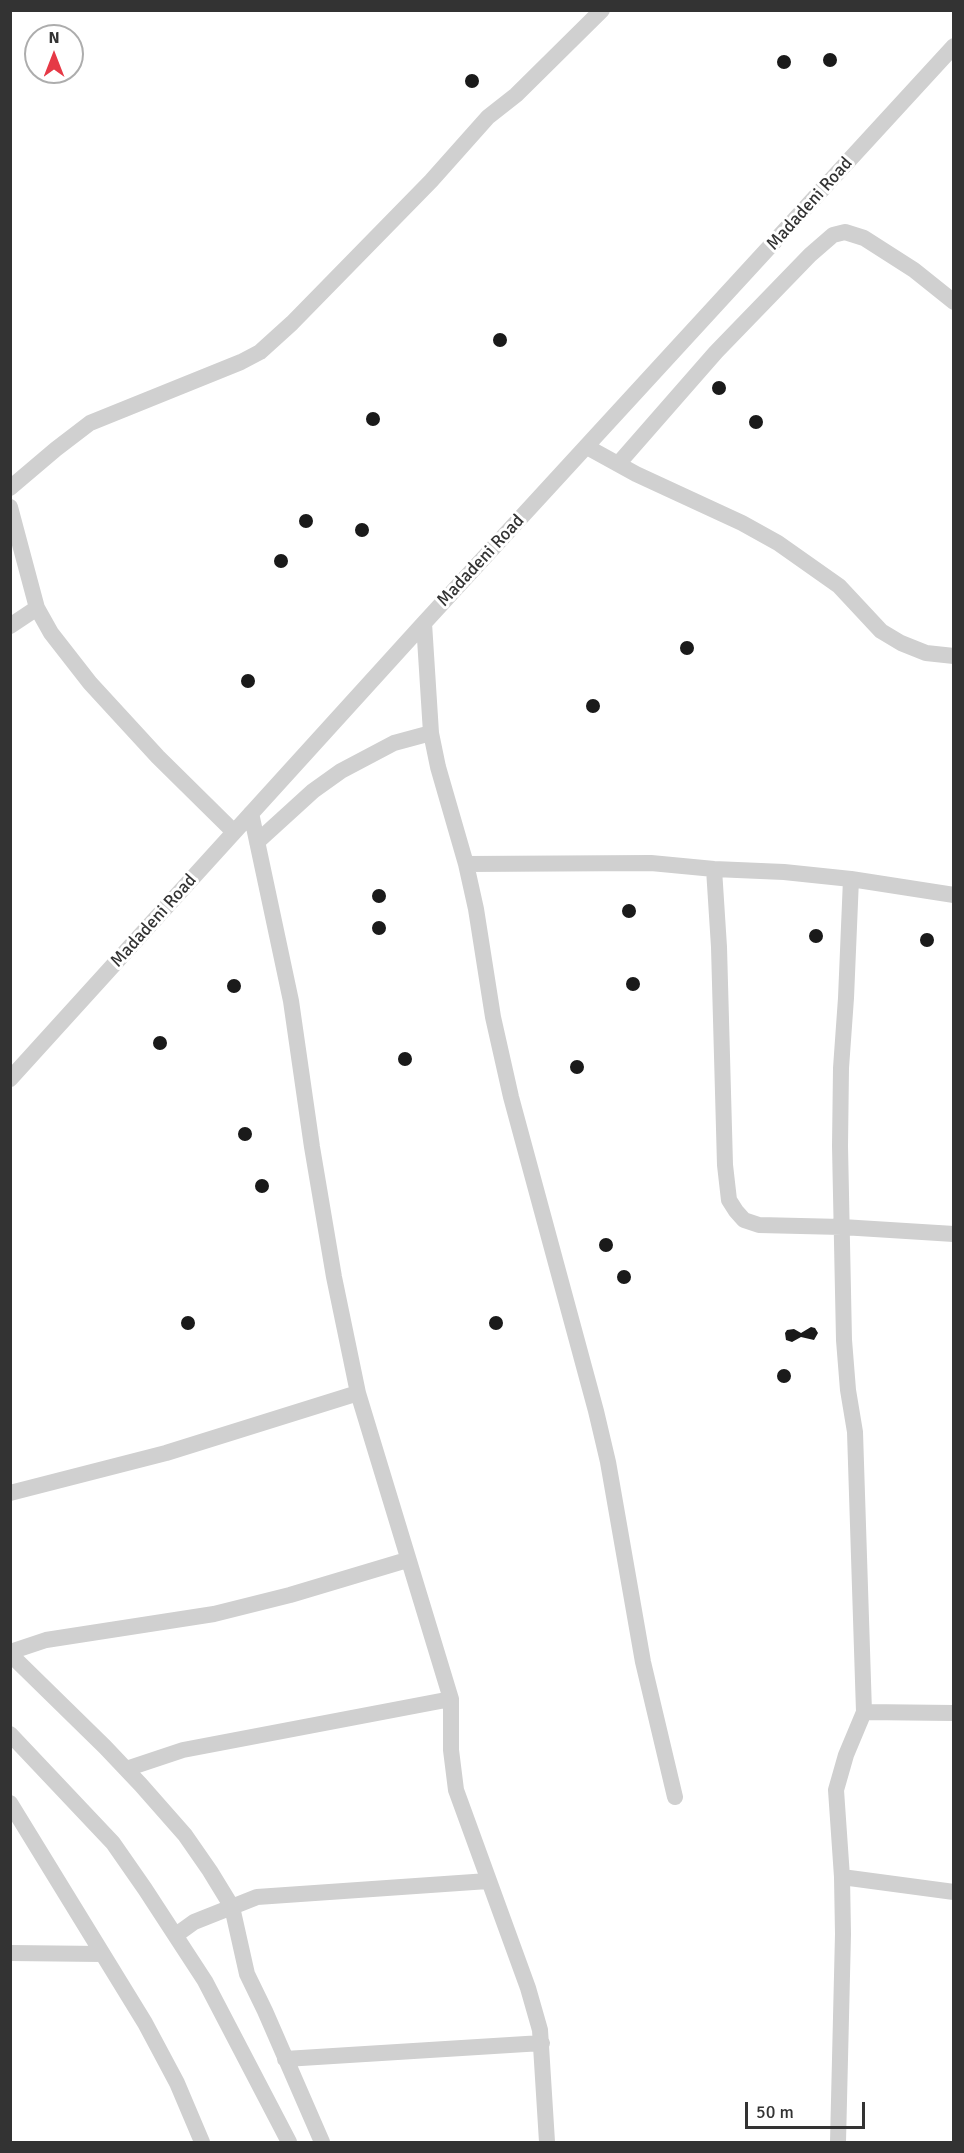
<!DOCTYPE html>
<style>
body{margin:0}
#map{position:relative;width:964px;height:2153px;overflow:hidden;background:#fff;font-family:Signika,sans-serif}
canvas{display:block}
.frame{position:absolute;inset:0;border:12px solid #333;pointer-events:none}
.north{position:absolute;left:24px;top:24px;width:60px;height:60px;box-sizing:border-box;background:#fff;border:2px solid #adadad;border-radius:50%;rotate:0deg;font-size:16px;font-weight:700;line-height:24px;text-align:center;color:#333}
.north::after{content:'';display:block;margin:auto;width:21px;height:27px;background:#e63946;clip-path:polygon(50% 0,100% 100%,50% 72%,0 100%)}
.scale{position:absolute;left:745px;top:2102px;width:120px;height:27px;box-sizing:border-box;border:3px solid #333;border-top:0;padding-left:8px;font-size:18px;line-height:21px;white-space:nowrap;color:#333;-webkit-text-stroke:4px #fff;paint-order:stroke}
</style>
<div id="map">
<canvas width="964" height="2153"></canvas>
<div class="frame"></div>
<div class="north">N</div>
<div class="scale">50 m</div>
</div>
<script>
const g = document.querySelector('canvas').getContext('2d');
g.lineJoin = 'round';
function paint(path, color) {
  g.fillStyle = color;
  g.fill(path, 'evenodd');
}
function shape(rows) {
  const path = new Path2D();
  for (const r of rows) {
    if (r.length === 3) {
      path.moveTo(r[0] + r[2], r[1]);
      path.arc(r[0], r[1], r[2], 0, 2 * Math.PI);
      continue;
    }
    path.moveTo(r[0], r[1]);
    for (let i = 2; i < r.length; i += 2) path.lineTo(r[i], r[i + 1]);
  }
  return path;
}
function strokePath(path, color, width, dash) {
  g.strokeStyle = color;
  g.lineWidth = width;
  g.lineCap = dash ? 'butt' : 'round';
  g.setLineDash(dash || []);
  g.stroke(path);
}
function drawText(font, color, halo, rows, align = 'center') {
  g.font = font + ' Signika,sans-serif';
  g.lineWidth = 6;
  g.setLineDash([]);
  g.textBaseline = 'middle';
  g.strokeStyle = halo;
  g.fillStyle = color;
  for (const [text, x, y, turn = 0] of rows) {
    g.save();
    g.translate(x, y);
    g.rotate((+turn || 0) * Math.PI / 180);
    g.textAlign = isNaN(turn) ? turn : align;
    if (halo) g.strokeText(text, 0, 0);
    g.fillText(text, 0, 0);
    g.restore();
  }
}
const building = shape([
 [830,60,7],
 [784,62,7],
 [472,81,7],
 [500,340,7],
 [719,388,7],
 [373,419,7],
 [756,422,7],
 [306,521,7],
 [362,530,7],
 [281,561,7],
 [687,648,7],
 [248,681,7],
 [593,706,7],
 [379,896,7],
 [629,911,7],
 [379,928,7],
 [816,936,7],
 [927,940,7],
 [633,984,7],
 [234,986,7],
 [160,1043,7],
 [405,1059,7],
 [577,1067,7],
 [245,1134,7],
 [262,1186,7],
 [606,1245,7],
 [624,1277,7],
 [496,1323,7],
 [188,1323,7],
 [811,1327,815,1328,818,1333,814,1340,801,1337,792,1342,786,1340,785,1333,787,1330,794,1329,801,1333],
 [784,1376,7]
]);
const minor = shape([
 [587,447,636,474,742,523,778,543,839,586,881,631,901,643,926,653,954,656],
 [618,464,716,352,810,255,833,235,845,232,864,238,914,270,954,302],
 [10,488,56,449,90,423,241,362,260,352,292,323,431,181,488,117,516,95,602,10],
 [10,507,37,608,51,633,90,683,158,757,234,832],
 [424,623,431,733,438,767,466,864,476,909,493,1017,511,1097,596,1411,608,1462,643,1662,675,1797],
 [10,626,37,608],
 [251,813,291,1001,312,1147,334,1277,358,1393,451,1699,451,1750,456,1790,528,1988,540,2030,547,2142],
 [257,842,313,791,341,771,394,743,431,733],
 [466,864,651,863,714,869,784,872,851,879,954,895],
 [714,869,719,947,725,1165,729,1200,736,1211,744,1220,759,1225,842,1227,954,1234],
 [10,1079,424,623,954,46],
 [10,1493,166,1453,358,1393],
 [10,1652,46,1640,214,1614,290,1595,407,1560],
 [10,1654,105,1747,141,1785,185,1835,210,1871,232,1907,247,1974,265,2011,322,2142],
 [864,1712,954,1713],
 [10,1734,113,1843,145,1889,205,1981,289,2142],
 [126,1769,183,1750,451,1699],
 [10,1803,145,2023,177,2083,202,2142],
 [842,1877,954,1892],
 [176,1935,194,1922,257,1897,488,1881],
 [10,1953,102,1954],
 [285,2059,542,2043],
 [838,2142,843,1934,842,1877,836,1790,846,1755,864,1712,855,1432,848,1390,844,1340,840,1146,841,1068,846,998,851,879]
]);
const streetNames = [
 ["Madadeni Road",810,204,-48],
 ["Madadeni Road",481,561,-47],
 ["Madadeni Road",154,921,-48]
];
paint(building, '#1a1a1a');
strokePath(minor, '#d0d0d0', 16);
drawText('18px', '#333', '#fff', streetNames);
</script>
